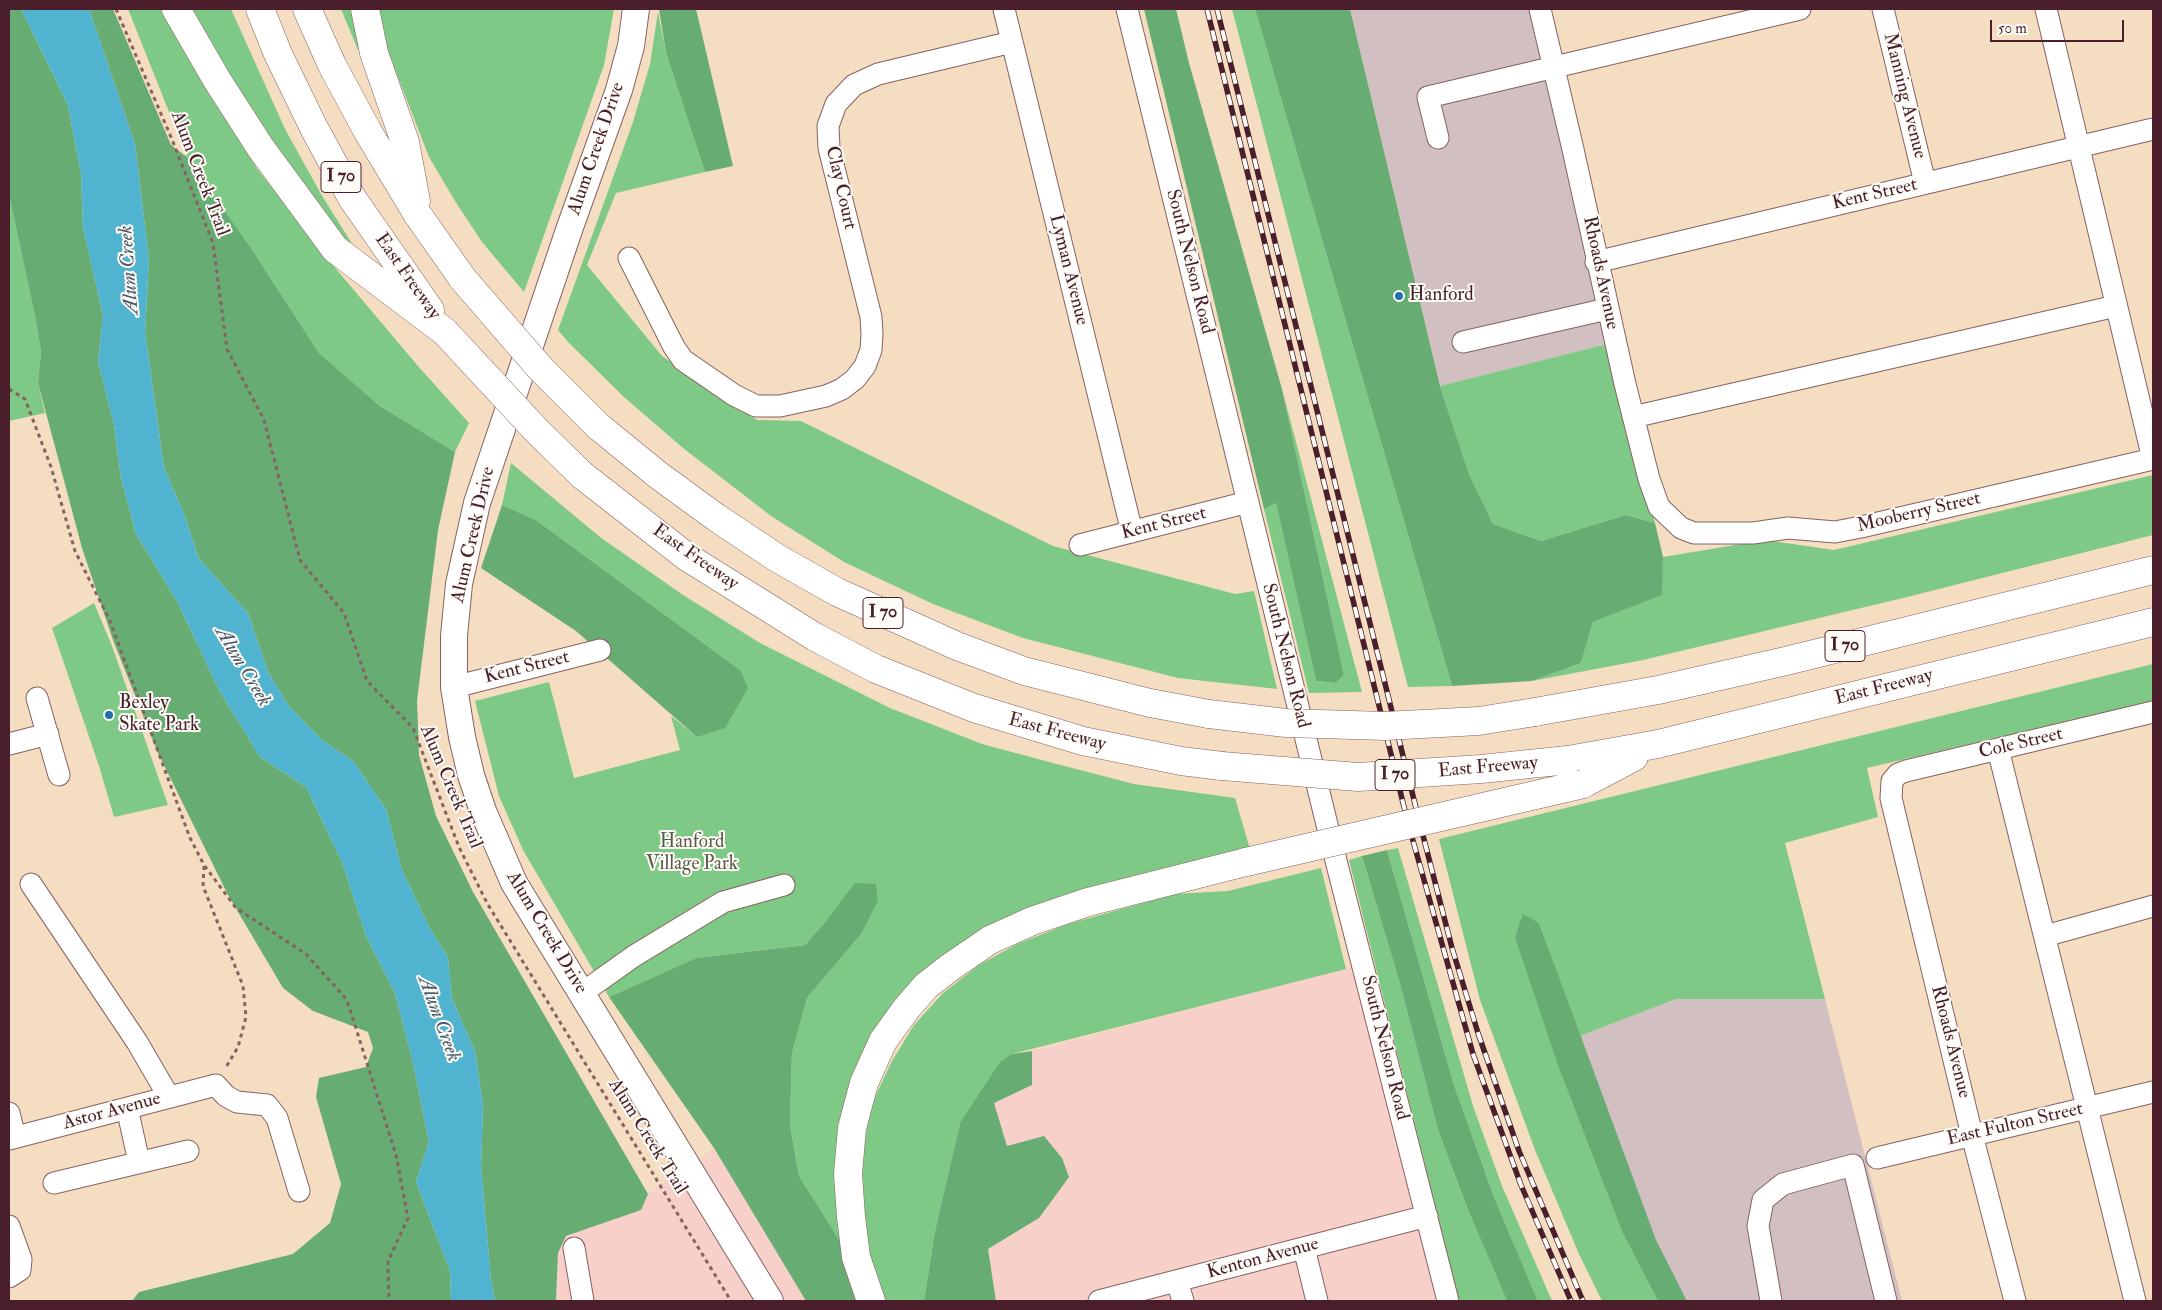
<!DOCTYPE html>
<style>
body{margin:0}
#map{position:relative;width:2162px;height:1310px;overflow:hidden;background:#f5ddc2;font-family:"IM FELL Double Pica",serif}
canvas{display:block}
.frame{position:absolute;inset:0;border:10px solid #4a1f2b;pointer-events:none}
.scale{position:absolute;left:1990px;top:20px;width:134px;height:22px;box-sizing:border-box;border:2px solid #4a1f2b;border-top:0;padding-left:6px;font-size:15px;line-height:18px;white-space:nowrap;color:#4a1f2b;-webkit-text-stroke:4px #fdfcf7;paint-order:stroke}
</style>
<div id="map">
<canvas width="2162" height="1310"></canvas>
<div class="frame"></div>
<div class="scale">50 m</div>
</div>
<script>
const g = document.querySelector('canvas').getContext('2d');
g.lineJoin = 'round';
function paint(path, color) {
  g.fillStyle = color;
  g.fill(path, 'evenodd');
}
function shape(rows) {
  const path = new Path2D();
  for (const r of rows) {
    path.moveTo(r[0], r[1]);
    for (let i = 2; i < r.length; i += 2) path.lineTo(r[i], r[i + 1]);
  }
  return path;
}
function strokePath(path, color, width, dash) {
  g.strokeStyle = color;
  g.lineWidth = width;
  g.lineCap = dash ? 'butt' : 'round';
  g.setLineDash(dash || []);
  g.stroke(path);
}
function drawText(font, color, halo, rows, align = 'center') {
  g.font = font + ' "IM FELL Double Pica",serif';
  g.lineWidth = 4;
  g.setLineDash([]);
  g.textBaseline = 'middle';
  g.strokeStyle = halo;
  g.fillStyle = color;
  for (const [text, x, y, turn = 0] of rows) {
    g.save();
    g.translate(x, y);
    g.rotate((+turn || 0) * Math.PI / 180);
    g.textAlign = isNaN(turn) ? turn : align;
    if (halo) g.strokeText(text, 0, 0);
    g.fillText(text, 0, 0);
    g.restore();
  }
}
const built = shape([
 [1373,961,1459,1301,996,1301,987,1249,1039,1218,1007,1146,994,1103,1031,1085,1032,1051],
 [714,1148,806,1301,556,1301,558,1253,567,1236,641,1210,648,1194]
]);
const industrial = shape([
 [1350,9,1535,9,1611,343,1440,386],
 [1676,999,1825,999,1902,1301,1687,1301,1656,1241,1580,1036]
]);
const green = shape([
 [128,9,161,9,181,46,258,170,331,263,418,366,469,423,455,452,380,406,319,353,251,248,187,157],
 [186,9,231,9,285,129,321,194,354,247,350,252,310,202],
 [341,9,356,9,363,48,358,50],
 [377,9,614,9,604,65,524,292,482,242,455,201,429,157,387,49],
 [1232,9,1255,9,1452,686,1408,687],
 [658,12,666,53,705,172,616,193,587,265,662,356,757,420,801,421,1053,546,1235,594,1254,591,1277,689,1178,678,1023,638,933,604,844,562,771,516,683,448,624,397,569,343,558,330,633,122,650,64],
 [9,195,35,316,41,351,38,383,45,413,9,421],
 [1611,343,1655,523,1626,515,1541,541,1493,524,1469,474,1440,386],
 [1282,389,1362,692,1309,693,1264,509,1276,503,1316,681,1336,683,1344,675],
 [511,463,600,537,683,595,760,643,890,708,982,744,1053,763,1134,784,1235,798,1250,849,1032,912,867,1053,845,1249,799,1176,790,1125,792,1053,807,998,861,934,826,921,805,945,696,958,609,997,523,850,499,796,475,701,549,682,574,778,680,750,671,716,697,737,740,670,536,520,502,505],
 [2153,475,2153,535,1903,598,1643,660,1532,681,1581,663,1593,622,1661,595,1663,557,1765,540,1834,550],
 [94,603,112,646,168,805,114,817,99,766,52,628],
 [2153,664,2153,701,1867,768,1878,817,1785,843,1825,999,1676,999,1580,1036,1539,923,1561,1074,1622,1232,1658,1301,1602,1301,1579,1254,1535,1150,1480,1000,1439,839],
 [1398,848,1473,1106,1502,1186,1552,1301,1538,1301,1494,1197,1453,1082,1387,850],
 [1362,856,1400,984,1438,1130,1468,1210,1507,1301,1459,1301,1349,860],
 [1321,868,1346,969,1012,1054,960,1123,935,1231,924,1301,886,1301,873,1267,865,1232,860,1185,862,1152,873,1101,892,1061,914,1025,943,993,979,965,1017,944,1068,924,1175,894,1228,891]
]);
const forest = shape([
 [9,9,21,9,68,105,81,174,83,228,103,315,98,362,114,425,121,478,136,534,177,601,219,690,260,757,306,787,342,862,366,936,395,993,413,1063,429,1142,416,1182,450,1271,451,1301,132,1301,139,1292,293,1254,330,1223,341,1184,316,1097,319,1078,366,1067,373,1048,368,1032,313,1011,283,988,228,895,158,753,113,640,82,548,38,383,41,351,35,316,9,195],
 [89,9,113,9,171,145,187,157,251,248,319,353,380,406,455,452,438,530,417,701,419,755,436,816,473,892,648,1194,641,1210,566,1236,558,1253,556,1301,495,1301,491,1280,481,1167,483,1106,475,1051,452,999,448,958,428,925,402,870,386,809,353,761,323,741,288,705,268,672,248,613,199,559,184,514,164,468,145,332,149,260,135,144],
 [659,9,696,9,733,166,705,172,666,53],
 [1144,9,1176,9,1189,63,1282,389,1344,675,1336,683,1316,681,1276,503,1264,509],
 [1255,9,1350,9,1440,386,1469,474,1493,524,1541,541,1626,515,1655,523,1663,557,1662,595,1593,622,1581,663,1532,681,1452,686],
 [502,505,536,520,740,670,748,688,725,728,697,737,576,631,481,568],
 [1387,850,1453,1082,1494,1197,1538,1301,1507,1301,1468,1210,1438,1130,1400,984,1362,856],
 [855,883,876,884,878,901,861,934,807,998,792,1053,790,1125,799,1176,845,1249,862,1301,806,1301,714,1148,609,997,696,958,805,945,826,921],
 [1523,914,1539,923,1656,1240,1687,1301,1658,1301,1622,1232,1561,1074,1515,937],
 [1032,1051,1032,1085,994,1103,1007,1146,1044,1136,1062,1158,1069,1177,1039,1218,988,1249,996,1301,924,1301,935,1231,960,1123,1000,1062,1012,1054]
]);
const water = shape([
 [21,9,89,9,135,144,149,260,145,332,164,468,184,514,199,559,248,613,268,672,288,705,323,741,353,761,386,809,402,870,428,925,448,958,452,999,475,1051,483,1106,481,1167,491,1280,495,1301,451,1301,450,1271,416,1182,429,1142,413,1063,395,993,366,936,342,862,306,787,260,757,219,690,177,601,136,534,121,478,114,425,98,362,103,315,83,228,81,174,68,105]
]);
const path = shape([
 [116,9,171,137,213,243,227,349,264,420,300,560,344,613,367,681,413,728,459,847,487,903,731,1301],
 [9,389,25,399,51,467,75,551,110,621,190,838,204,865,236,908,306,954,347,1000,396,1155,408,1218,388,1261,389,1301],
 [204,866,203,886,243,986,246,1017,238,1047,225,1069]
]);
const minor = shape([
 [1004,9,1132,532],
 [1127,9,1331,841,1448,1301],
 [1540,9,1572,145,1625,384,1649,479,1659,507,1681,528,1694,533,1753,533,1788,528,1835,532,1861,527,2153,459],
 [1883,9,1925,183],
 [2046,9,2153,459],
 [1438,138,1428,97,1800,9],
 [629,258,674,347,683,360,734,395,756,406,780,406,826,396,842,389,855,379,865,366,871,350,872,334,871,317,829,148,828,126,836,104,854,85,878,74,1012,42],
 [1596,262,2153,129],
 [1463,342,1607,309],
 [1633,417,2116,306],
 [1080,545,1248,502],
 [454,687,600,650],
 [37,698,59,775],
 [9,744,48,734],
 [1998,749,2135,1301],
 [31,884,137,1042,169,1097],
 [2045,936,2153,906],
 [582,993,634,956,723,902,784,885],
 [127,1108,139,1162],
 [9,1113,15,1137],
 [9,1139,216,1085,226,1096,237,1102,267,1105,277,1118,299,1191],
 [1877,1158,2153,1092],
 [54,1183,188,1151],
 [9,1226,21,1259,20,1270,9,1277],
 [574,1248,583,1301],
 [1304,1248,1317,1301],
 [1177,1281,1183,1301],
 [1099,1301,1427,1216],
 [1771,1301,1758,1226,1763,1200,1783,1184,1853,1165,1886,1301],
 [2015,1301,1972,1135,1891,798,1892,781,1898,774,1906,771,2153,712]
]);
const major = shape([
 [636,9,631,46,619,90,569,230,477,503,459,584,454,636,454,687,462,737,471,775,483,811,514,883,770,1301]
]);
const highway = shape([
 [176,9,217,80,260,147,335,249,445,332],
 [260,9,278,54,314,128,352,198,430,310],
 [307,9,332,65,368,132,418,215,463,279],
 [365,9,374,53,405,142,416,201],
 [598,426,658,475,717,518,777,558,837,592,957,646,1024,671,1150,703,1209,714],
 [582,475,687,557,815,637,876,669,974,708,1083,741,1181,761,1222,766],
 [1535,712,1658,690,1786,661,2153,570],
 [1568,760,1658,744,2153,622],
 [1583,784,1634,757],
 [871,1301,856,1257,851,1217,848,1174,852,1128,864,1083,883,1041,906,1009,926,986,949,968,990,940,1032,921,1088,902,1246,862]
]);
const rail = shape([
 [1207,9,1408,823,1473,1054,1521,1185,1571,1301],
 [1217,9,1419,820,1452,948,1478,1033,1519,1151,1583,1301]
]);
const highwayBridge = shape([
 [463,279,540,368,598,426],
 [445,332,536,430,582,475],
 [1209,714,1286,723,1385,726,1479,721,1535,712],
 [1222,766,1358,777,1481,769,1568,760],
 [1246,862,1583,784]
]);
const markers = [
 [1399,296,5,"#1f6fb2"],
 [109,715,5,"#1f6fb2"]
];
const shields = [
 [341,177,40],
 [883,613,40],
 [1845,646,40],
 [1395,775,40]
];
const shieldNames = [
 ["I 70",341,177],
 ["I 70",883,613],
 ["I 70",1845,646],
 ["I 70",1395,775]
];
const streetNames = [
 ["Manning Avenue",1904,96,76],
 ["Alum Creek Drive",597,149,-71],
 ["Alum Creek Trail",199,174,69],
 ["Clay Court",840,188,77],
 ["Kent Street",1875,195,-13],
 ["South Nelson Road",1189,262,76],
 ["Lyman Avenue",1068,270,76],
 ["Rhoads Avenue",1600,273,78],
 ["East Freeway",407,277,55],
 ["Mooberry Street",1919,513,-13],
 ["Kent Street",1164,524,-14],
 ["Alum Creek Drive",474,535,-77],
 ["East Freeway",695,558,35],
 ["South Nelson Road",1285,656,76],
 ["Kent Street",527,668,-14],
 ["East Freeway",1884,688,-14],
 ["East Freeway",1057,733,15],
 ["Cole Street",2021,744,-13],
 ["East Freeway",1488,768,-5],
 ["Alum Creek Trail",450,787,67],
 ["Alum Creek Drive",546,933,59],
 ["Rhoads Avenue",1950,1042,76],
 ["South Nelson Road",1384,1048,76],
 ["Astor Avenue",112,1112,-15],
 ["East Fulton Street",2015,1125,-13],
 ["Alum Creek Trail",647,1137,58],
 ["Kenton Avenue",1263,1259,-15]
];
const poiNames = [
 ["Hanford",1409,296],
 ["Bexley",119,704],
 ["Skate Park",119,726]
];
const parkNames = [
 ["Hanford",692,843],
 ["Village Park",692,865]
];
const waterNames = [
 ["Alum Creek",130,270,-94],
 ["Alum Creek",242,667,59],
 ["Alum Creek",438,1019,70]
];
paint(built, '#f7d1c9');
paint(industrial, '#d2bfc1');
paint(green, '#7fc986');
paint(forest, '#67ad73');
paint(water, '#50b3cf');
strokePath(minor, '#866260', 23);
strokePath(major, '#866260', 28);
strokePath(highway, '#866260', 29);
strokePath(path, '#866260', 3, [4, 4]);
strokePath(minor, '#fff', 21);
strokePath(major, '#fff', 26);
strokePath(highway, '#fff', 28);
strokePath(rail, '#4a1f2b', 5.5);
strokePath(rail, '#fdfcf7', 4, [11]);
strokePath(highwayBridge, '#866260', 29, []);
strokePath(highwayBridge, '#fff', 28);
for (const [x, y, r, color] of markers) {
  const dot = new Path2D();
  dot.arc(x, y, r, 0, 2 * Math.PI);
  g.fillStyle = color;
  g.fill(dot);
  strokePath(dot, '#fdfcf7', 2);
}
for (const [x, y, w] of shields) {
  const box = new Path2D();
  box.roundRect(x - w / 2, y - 15.5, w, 31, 4);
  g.fillStyle = '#fdfcf7';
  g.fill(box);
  strokePath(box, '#4a1f2b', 1);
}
drawText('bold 18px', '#4a1f2b', null, shieldNames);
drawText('19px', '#4a1f2b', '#fdfcf7', streetNames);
drawText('19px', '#4a1f2b', '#fdfcf7', poiNames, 'left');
drawText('19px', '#5d5a4b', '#fdfcf7', parkNames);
drawText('italic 20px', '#4c5a6d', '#fdfcf7', waterNames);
</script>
